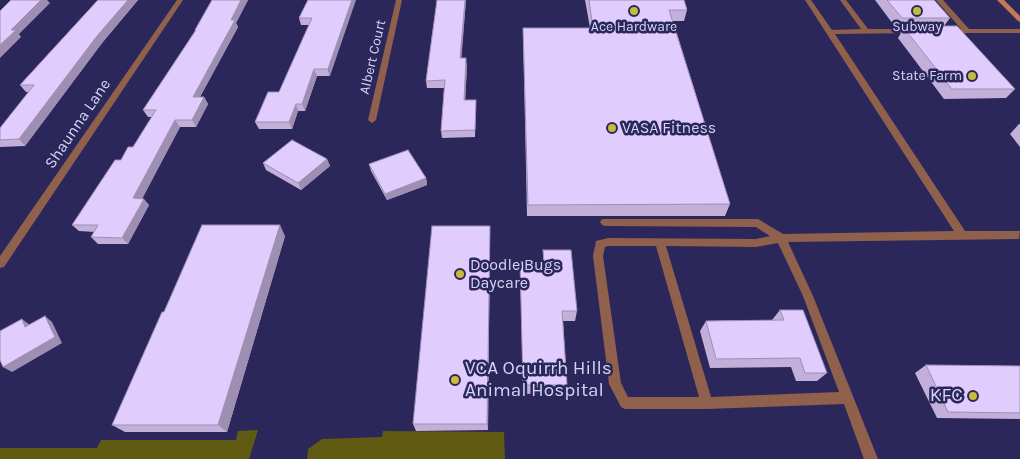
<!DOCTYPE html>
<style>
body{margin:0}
canvas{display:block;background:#2c275b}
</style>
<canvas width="1020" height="459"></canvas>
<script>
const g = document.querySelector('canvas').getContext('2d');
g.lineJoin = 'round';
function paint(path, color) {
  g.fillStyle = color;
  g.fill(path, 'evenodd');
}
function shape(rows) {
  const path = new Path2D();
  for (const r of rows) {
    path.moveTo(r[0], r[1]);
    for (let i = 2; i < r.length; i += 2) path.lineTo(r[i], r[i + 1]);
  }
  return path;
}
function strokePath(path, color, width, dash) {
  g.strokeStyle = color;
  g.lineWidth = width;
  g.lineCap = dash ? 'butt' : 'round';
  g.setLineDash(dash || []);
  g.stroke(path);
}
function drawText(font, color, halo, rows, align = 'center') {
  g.font = font + ' Karla,sans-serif';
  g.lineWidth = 5;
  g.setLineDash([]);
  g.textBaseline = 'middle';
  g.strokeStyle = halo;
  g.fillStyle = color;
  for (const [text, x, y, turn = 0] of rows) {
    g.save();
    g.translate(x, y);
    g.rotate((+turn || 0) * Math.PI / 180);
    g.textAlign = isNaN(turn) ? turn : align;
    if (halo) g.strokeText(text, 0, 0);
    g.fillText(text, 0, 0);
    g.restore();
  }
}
const green = shape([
 [258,430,249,459,0,459,0,448,97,448,101,440,236,440,238,431],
 [383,431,504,432,505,459,307,459,308,449,322,439,382,437]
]);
const service = shape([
 [805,0,811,0,832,30,861,29,840,0,846,0,868,29,918,29,918,33,915,33,835,34,965,231,1020,231,1019,239,788,242,813,296,878,459,864,459,844,404,707,409,625,409,621,407,609,384,593,256,596,241,608,238,756,239,770,236,756,227,605,226,602,225,600,222,602,219,758,219,783,234,954,231,805,0],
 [778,243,803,296,839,392,711,397,666,246,756,247,778,243],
 [608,246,656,246,699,397,628,397,621,383,603,256,605,247,608,246],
 [936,0,943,0,969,29,1020,29,1020,33,946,33,946,29,961,29,936,0]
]);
const minor = shape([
 [177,0,183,0,4,267,0,268,0,256,177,0],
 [396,0,402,0,376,120,372,123,368,120,396,0]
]);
const secondary = shape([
 [997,0,1004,0,1020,16,1020,22,1018,21,997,0]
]);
const wall = shape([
 [98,0,138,0,102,43,25,146,0,147,0,128,29,92,26,92,20,85],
 [212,0,248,0,236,23,238,27,200,97,204,97,208,104,196,127,180,127,142,198,149,205,128,244,98,244,91,237,95,232,79,231,72,225,121,160,133,147,152,117,148,117,143,110,195,31,195,30],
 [308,0,330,76,317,76,305,111,298,111,292,129,259,129,255,122,279,92,309,25,301,25,299,18],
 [437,0,466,0,461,58,467,65,465,100,476,100,475,137,442,138,441,131,444,88,427,88,426,81],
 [585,0,684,0,687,10,684,21,673,21,730,204,725,216,527,216,523,28,590,28],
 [875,0,934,0,950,18,944,26,1015,89,1006,98,944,99,898,38,904,28,907,28,896,28],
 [1019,124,1020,124,1020,147,1010,134],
 [327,159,330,166,301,190,266,170,263,163],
 [369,164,426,178,427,185,387,200,371,171],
 [490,226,488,430,416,431,413,424],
 [285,236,227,432,125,432,112,425,164,312],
 [543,250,577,311,575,321,563,321,567,385,565,393,523,394,520,262,543,262],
 [780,310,827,373,817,381,796,381,791,367,710,368,700,331,706,321,772,320],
 [926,365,1020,366,1020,419,937,418,915,373]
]);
const shadedWall = shape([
 [41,0,47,0,50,3,19,34,21,37,0,58,0,45,11,30],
 [128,0,138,0,102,43,25,146,19,139,97,36],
 [241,0,248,0,236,23,238,27,196,104,193,97],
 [352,0,356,0,330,76,328,69],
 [465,0,466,0,461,65,460,58],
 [466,58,467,65,465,107,464,100],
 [314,69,317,76,305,111,302,104],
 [204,97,208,104,196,127,192,120],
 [296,104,298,111,292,129,289,122],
 [175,120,180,127,139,205,133,198],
 [327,159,330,166,301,190,298,183],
 [426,178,427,185,387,200,385,194],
 [144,199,149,205,128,244,122,238],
 [280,225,285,236,227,432,218,425],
 [490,226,490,235,488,430,487,424],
 [45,316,52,322,62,343,12,372,3,367],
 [22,319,30,325,25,327]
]);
const building = shape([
 [11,0,41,0,11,30,16,30,0,45,0,11,11,0],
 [98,0,128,0,97,36,19,139,0,140,0,128,34,85,20,85,98,0],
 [212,0,241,0,231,20,235,20,193,97,204,97,192,120,175,120,133,198,144,199,122,238,91,237,98,225,72,225,115,160,121,160,128,147,133,147,156,110,143,110,196,30,195,30,212,0],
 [308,0,352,0,328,69,314,69,302,104,296,104,289,122,255,122,268,92,279,92,312,18,299,18,308,0],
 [437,0,465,0,460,58,466,58,464,100,476,100,475,130,441,131,445,80,426,81,437,0],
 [589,0,684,0,687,10,669,10,730,204,528,205,523,28,593,28,589,0],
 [887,0,934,0,950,18,902,18,887,0],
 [908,26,957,26,1015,89,952,89,904,28,910,28,908,26],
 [292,140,327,159,298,183,263,163,292,140],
 [408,150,426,178,385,194,369,164,408,150],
 [202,225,280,225,218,425,112,425,162,312,164,312,202,225],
 [432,226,490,226,487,424,413,424,432,226],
 [543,250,571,250,577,311,562,311,567,385,523,385,520,262,544,262,543,250],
 [780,310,803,310,827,373,805,373,800,358,716,359,706,321,784,320,780,310],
 [45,316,55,337,3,367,0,360,0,331,22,319,25,327,45,316],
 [926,365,1020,366,1020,413,948,412,926,365]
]);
const markers = [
 [634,11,5,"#c7bb3c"],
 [917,11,5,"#c7bb3c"],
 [972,76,5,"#c7bb3c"],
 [612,128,5,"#c7bb3c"],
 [460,274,5,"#c7bb3c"],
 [455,380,5,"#c7bb3c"],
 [973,396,5,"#c7bb3c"]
];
const farPoinames = [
 ["Ace Hardware",634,27],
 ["Subway",917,27],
 ["State Farm",962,76,"right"]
];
const farStreetnames = [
 ["Albert Court",373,57,-77]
];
const streetNames = [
 ["Shaunna Lane",78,124,-56]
];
const poiNames = [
 ["VASA Fitness",622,128],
 ["Doodle Bugs",470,265],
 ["Daycare",470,283]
];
const nearPoinames = [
 ["VCA Oquirrh Hills",465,369],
 ["Animal Hospital",465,391],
 ["KFC",963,396,"right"]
];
paint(green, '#605a12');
paint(service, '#8f604b');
paint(minor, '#8f604b');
paint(secondary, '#c37958');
paint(wall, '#c2afda');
paint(shadedWall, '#9e8fb2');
paint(building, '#e1ccfe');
strokePath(building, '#9e8fb2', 1);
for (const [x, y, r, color] of markers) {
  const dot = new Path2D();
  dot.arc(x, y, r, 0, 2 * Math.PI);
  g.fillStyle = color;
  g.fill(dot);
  strokePath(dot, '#2c275b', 2);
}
drawText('14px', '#d4d5f5', '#2c275b', farPoinames);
drawText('14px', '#d4d5f5', '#2c275b', farStreetnames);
drawText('16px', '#d4d5f5', '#2c275b', streetNames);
drawText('16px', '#d4d5f5', '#2c275b', poiNames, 'left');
drawText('19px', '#d4d5f5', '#2c275b', nearPoinames, 'left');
</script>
